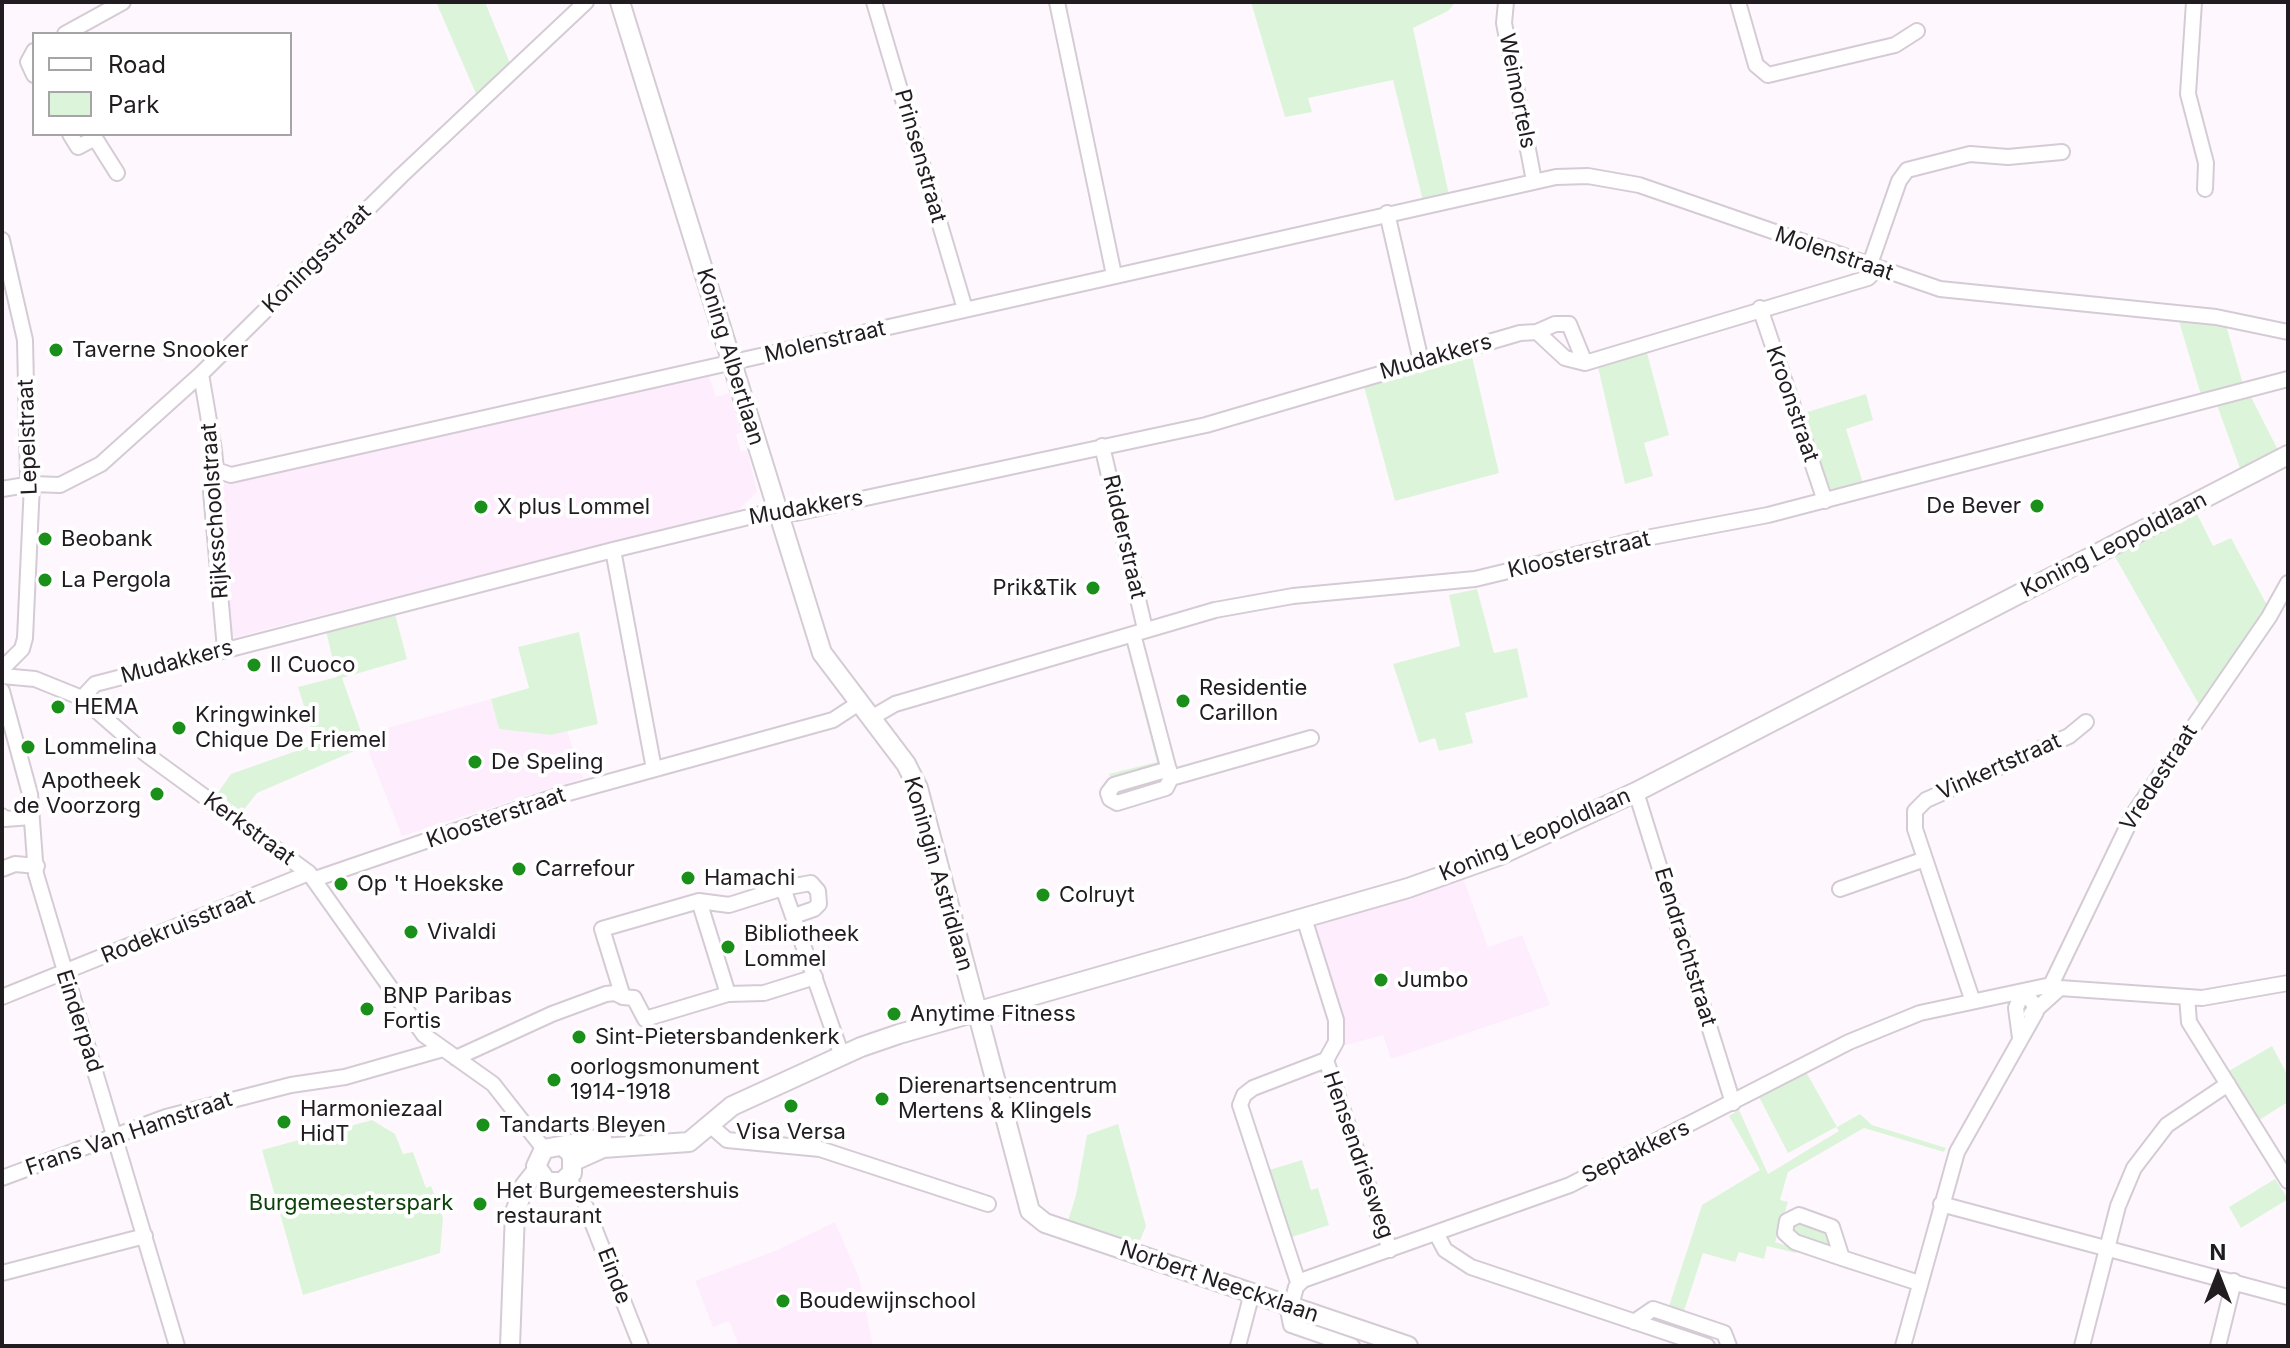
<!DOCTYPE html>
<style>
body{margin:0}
#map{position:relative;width:2290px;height:1348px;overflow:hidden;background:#fef8fe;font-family:Inter,sans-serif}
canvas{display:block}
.frame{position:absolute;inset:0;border:4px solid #201c20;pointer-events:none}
.legend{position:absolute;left:32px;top:32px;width:260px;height:104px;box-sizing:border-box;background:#fff;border:2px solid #a6a4a6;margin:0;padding:10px 14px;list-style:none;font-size:24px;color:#201c20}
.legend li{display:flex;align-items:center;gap:16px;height:40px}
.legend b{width:40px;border:2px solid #a6a4a6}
.north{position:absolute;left:2178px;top:1236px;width:80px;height:80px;-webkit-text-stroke:6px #fff;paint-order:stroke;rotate:0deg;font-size:22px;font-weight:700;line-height:32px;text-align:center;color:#201c20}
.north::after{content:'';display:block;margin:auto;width:28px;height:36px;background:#201c20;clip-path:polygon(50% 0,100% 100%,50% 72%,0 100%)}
</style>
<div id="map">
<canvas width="2290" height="1348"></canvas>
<div class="frame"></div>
<ul class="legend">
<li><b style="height:10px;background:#fff"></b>Road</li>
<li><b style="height:22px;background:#dcf5da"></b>Park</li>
</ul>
<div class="north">N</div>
</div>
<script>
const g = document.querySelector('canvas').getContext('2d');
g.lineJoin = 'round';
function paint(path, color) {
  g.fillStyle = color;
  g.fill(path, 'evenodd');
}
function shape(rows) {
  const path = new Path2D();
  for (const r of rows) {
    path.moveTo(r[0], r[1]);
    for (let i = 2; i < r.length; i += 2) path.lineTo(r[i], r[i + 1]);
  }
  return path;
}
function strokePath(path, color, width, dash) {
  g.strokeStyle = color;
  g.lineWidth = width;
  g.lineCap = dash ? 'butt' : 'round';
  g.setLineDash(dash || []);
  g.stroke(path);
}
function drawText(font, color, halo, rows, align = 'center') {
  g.font = font + ' Inter,sans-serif';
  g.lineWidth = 8;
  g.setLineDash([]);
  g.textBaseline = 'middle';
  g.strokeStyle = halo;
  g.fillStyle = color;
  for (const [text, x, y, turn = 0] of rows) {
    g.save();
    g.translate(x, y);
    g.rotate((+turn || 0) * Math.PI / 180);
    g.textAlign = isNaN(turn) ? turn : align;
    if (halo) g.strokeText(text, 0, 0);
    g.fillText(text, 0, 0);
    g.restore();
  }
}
const built = shape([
 [708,373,716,397,729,393,741,432,736,435,741,452,747,450,757,492,738,510,232,638,219,487,222,480],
 [491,699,499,729,551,735,567,731,583,778,402,836,362,735],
 [1463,878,1488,947,1522,935,1550,1005,1391,1059,1383,1035,1339,1047,1314,931,1318,923],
 [835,1222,859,1278,873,1346,739,1346,729,1321,713,1327,695,1281,775,1251]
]);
const green = shape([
 [436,2,485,2,511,66,477,96],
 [1251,2,1456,2,1448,11,1413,28,1449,195,1423,201,1393,80,1308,98,1312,112,1285,117],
 [2178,318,2225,322,2243,384,2201,395],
 [1646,349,1669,435,1644,443,1653,476,1625,484,1598,367],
 [1471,352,1499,473,1395,501,1363,383],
 [1866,394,1873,420,1846,429,1863,483,1830,489,1824,483,1801,414],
 [2251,397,2279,452,2241,471,2217,405],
 [2196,512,2213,546,2231,538,2268,607,2201,708,2114,555],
 [1477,589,1494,653,1517,648,1528,697,1465,713,1473,743,1439,751,1435,738,1419,743,1393,664,1460,646,1449,595],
 [395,614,407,659,342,678,366,746,257,793,242,812,217,794,231,774,316,744,298,687,337,677,326,631],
 [579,632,598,724,551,735,499,729,491,699,529,688,518,647],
 [1126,643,1163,766,1111,780,1109,774,1157,762],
 [2272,1046,2288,1076,2288,1102,2259,1120,2227,1072],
 [1806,1072,1837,1127,1860,1114,1872,1125,1946,1148,1944,1152,1864,1128,1788,1172,1780,1200,1788,1202,1775,1242,1797,1249,1796,1253,1767,1246,1764,1259,1739,1252,1735,1262,1703,1253,1683,1314,1668,1309,1702,1205,1760,1170,1729,1116,1739,1110,1768,1174,1839,1131,1836,1127,1788,1153,1759,1097],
 [372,1120,395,1134,403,1154,413,1152,426,1188,431,1186,443,1218,440,1253,303,1295,262,1150],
 [1118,1124,1146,1226,1138,1245,1068,1221,1076,1195,1087,1135],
 [1302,1160,1311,1190,1318,1188,1329,1225,1289,1238,1269,1170],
 [2275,1179,2288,1199,2241,1228,2229,1207],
 [1798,1221,1830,1230,1831,1244,1791,1237,1791,1224]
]);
const minor = shape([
 [874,2,965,309],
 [1057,2,1114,275],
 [1506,2,1504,23,1534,181],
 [1738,2,1756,65,1768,75,1895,45,1917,31],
 [2194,2,2188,94,2206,163,2205,189],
 [65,34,123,2],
 [34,51,28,62,34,75],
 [70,134,78,147,95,138,117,173],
 [1387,213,1421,361],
 [2,240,25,340,28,476,32,484,25,638,22,649,2,669],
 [1869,267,1899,181,1907,170,1970,154,2008,157,2062,152],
 [1760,308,1825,501],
 [1537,332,1555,324,1569,324,1585,363],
 [201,374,214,450,216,470,211,492,225,649],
 [1102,446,1145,629],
 [216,470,231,475,1556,177,1588,176,1639,185,1940,289,2216,317,2288,332],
 [2,489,32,484,60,485,101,464,201,374,401,176,586,2],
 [613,550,654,769],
 [1133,634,1171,778,1311,738],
 [2,676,35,679,82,698,146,754,309,873,424,1035,493,1084,544,1149],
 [2,691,30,794,36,874,177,1346],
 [82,698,95,684,613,550,761,514,796,513,1206,425,1520,333,1537,332,1565,358,1585,363,1868,278,1876,270],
 [871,718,895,704,1215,610,1293,596,1475,579,1641,539,1768,515,2288,379],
 [1169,769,1114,785,1108,793,1110,799,1117,803,1166,788,1171,778],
 [1636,792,1733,1103],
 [2,816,5,819,31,817],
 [2,869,15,864,37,866],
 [315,879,554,797,833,720,859,703],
 [783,888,729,905,699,901,602,929,623,997,634,998,645,1019,728,994,764,993,815,977],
 [1840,889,1925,859],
 [699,901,728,994],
 [794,916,814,909,819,904,818,891,811,883,783,888,842,1056],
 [2051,985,2134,813,2269,617,2288,583],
 [2,997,309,873],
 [2187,997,2189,1022,2288,1181],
 [1972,999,1915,829,1915,811,1926,800,2069,736,2086,722],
 [2031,1014,2060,988],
 [456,1058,552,1014,606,994,615,993,623,997],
 [1326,1060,1390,1250],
 [711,1126,727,1140,820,1149,988,1204],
 [2,1178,166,1117,291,1085,345,1077,443,1049],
 [569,1178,577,1193],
 [1941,1204,2288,1297],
 [586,1207,641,1346],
 [1436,1233,1445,1250,1471,1267,1707,1346],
 [1842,1258,1832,1227,1799,1215,1787,1221,1785,1233,1795,1242,1842,1258,1919,1283],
 [2,1273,145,1236],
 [1298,1282,1240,1105,1244,1095,1253,1088,1326,1060,1336,1042,1336,1020,1304,918],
 [1287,1305,1291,1325,1352,1346],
 [1291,1306,1296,1287,1303,1280,1570,1185,1849,1042,1920,1013,2051,985,2060,988,2202,998,2288,983],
 [1634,1322,1653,1309,1724,1333,1729,1346],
 [1238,1346,1252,1293],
 [1903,1346,1957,1152,2036,1012,2033,1003,2023,991,2016,1008,2020,1038],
 [2082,1346,2118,1206,2134,1168,2167,1125,2228,1084],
 [2218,1346,2234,1281]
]);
const major = shape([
 [620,2,822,653,906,764,918,788,1030,1211,1045,1223,1408,1346],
 [563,1146,572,1155,572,1173,562,1182,547,1182,536,1166,544,1149,602,1138],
 [574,1161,603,1148,689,1142,732,1106,861,1047,899,1034,1408,888,1498,856,1636,792,2288,455],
 [510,1346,515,1212,525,1185,537,1170]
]);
const markers = [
 [56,350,8,"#1a8f1a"],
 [2037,506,8,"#1a8f1a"],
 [481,507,8,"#1a8f1a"],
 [45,539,8,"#1a8f1a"],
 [45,580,8,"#1a8f1a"],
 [1093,588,8,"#1a8f1a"],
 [254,665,8,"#1a8f1a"],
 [1183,701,8,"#1a8f1a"],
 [58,707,8,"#1a8f1a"],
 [179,728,8,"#1a8f1a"],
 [28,747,8,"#1a8f1a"],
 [475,762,8,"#1a8f1a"],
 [157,794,8,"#1a8f1a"],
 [519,869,8,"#1a8f1a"],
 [688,878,8,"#1a8f1a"],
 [341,884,8,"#1a8f1a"],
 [1043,895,8,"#1a8f1a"],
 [411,932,8,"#1a8f1a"],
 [728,947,8,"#1a8f1a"],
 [1381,980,8,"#1a8f1a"],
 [367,1009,8,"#1a8f1a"],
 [894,1014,8,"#1a8f1a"],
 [579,1037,8,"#1a8f1a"],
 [554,1080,8,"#1a8f1a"],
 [882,1099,8,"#1a8f1a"],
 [791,1106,8,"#1a8f1a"],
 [284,1122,8,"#1a8f1a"],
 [483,1125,8,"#1a8f1a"],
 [480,1204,8,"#1a8f1a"],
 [783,1301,8,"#1a8f1a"]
];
const streetNames = [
 ["Weimortels",1517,91,79],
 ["Prinsenstraat",920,156,74],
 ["Molenstraat",1834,254,19],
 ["Koningsstraat",317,259,-45],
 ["Molenstraat",825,342,-13],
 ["Koning Albertlaan",730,357,73],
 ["Mudakkers",1436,357,-16],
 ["Kroonstraat",1792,404,71],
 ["Lepelstraat",28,437,-92],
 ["Mudakkers",806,508,-10],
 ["Rijksschoolstraat",215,511,-94],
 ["Ridderstraat",1124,537,77],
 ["Koning Leopoldlaan",2114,545,-27],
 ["Kloosterstraat",1579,555,-13],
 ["Mudakkers",177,662,-15],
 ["Vinkertstraat",1999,767,-24],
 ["Vredestraat",2159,778,-57],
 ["Kloosterstraat",496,818,-19],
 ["Kerkstraat",249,829,36],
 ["Koning Leopoldlaan",1535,835,-23],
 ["Koningin Astridlaan",938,874,74],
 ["Rodekruisstraat",178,927,-22],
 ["Eendrachtstraat",1685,947,73],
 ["Einderpad",79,1021,72],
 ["Frans Van Hamstraat",129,1134,-19],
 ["Septakkers",1636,1152,-26],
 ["Hensendriesweg",1358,1155,71],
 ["Einde",614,1276,69],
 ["Norbert Neeckxlaan",1219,1282,19]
];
const poiNames = [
 ["Taverne Snooker",72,350],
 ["De Bever",2021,506,"right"],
 ["X plus Lommel",497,507],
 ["Beobank",61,539],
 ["La Pergola",61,580],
 ["Prik&Tik",1077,588,"right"],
 ["Il Cuoco",270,665],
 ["Residentie",1199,688],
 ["Carillon",1199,713],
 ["HEMA",74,707],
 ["Kringwinkel",195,715],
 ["Chique De Friemel",195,740],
 ["Lommelina",44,747],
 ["De Speling",491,762],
 ["Apotheek",141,781,"right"],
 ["de Voorzorg",141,806,"right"],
 ["Carrefour",535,869],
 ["Hamachi",704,878],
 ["Op 't Hoekske",357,884],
 ["Colruyt",1059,895],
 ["Vivaldi",427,932],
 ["Bibliotheek",744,934],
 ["Lommel",744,959],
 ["Jumbo",1397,980],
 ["BNP Paribas",383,996],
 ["Fortis",383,1021],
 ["Anytime Fitness",910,1014],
 ["Sint-Pietersbandenkerk",595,1037],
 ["oorlogsmonument",570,1067],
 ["1914-1918",570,1092],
 ["Dierenartsencentrum",898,1086],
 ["Mertens & Klingels",898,1111],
 ["Harmoniezaal",300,1109],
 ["HidT",300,1134],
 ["Tandarts Bleyen",499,1125],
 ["Visa Versa",791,1132,"center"],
 ["Het Burgemeestershuis",496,1191],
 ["restaurant",496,1216],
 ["Boudewijnschool",799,1301]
];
const parkNames = [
 ["Burgemeesterspark",351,1203]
];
paint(built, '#fdedfd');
paint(green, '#dcf5da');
strokePath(minor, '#d5cbd5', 18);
strokePath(major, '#d5cbd5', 22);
strokePath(minor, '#fff', 14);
strokePath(major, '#fff', 18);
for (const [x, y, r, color] of markers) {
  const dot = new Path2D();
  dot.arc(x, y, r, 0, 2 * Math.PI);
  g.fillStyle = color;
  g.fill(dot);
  strokePath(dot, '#fff', 3);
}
drawText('22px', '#201c20', '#fff', streetNames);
drawText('22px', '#201c20', '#fff', poiNames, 'left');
drawText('22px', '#0d420c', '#fff', parkNames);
</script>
